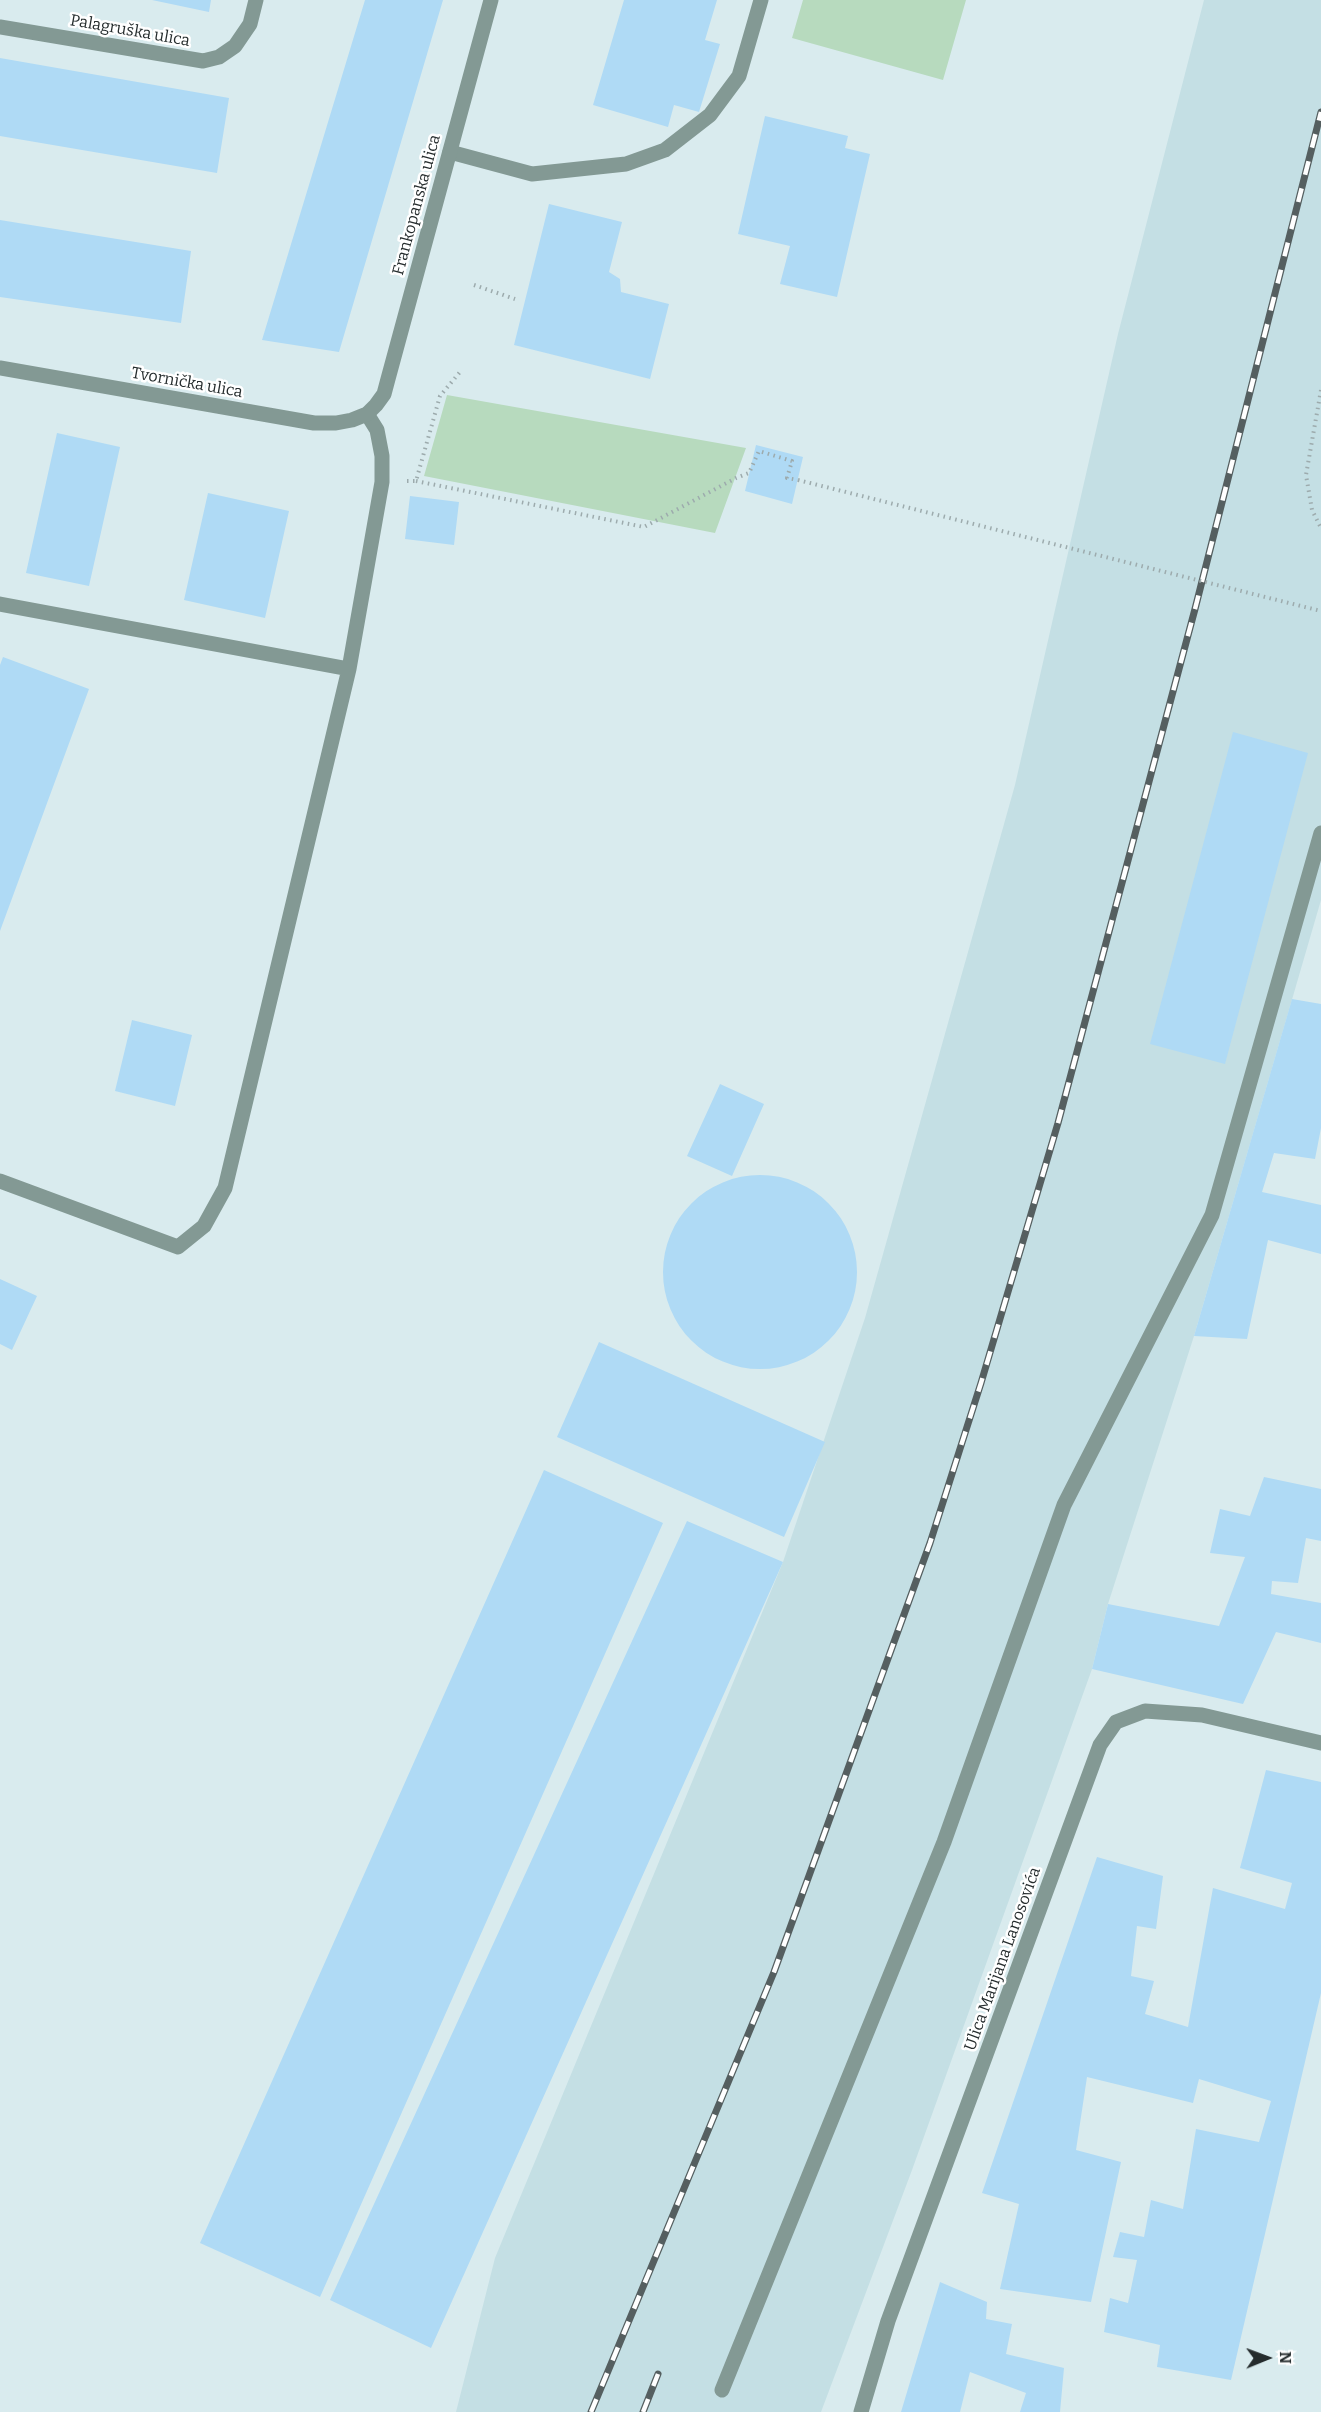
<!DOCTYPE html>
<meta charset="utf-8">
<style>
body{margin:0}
#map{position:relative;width:1321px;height:2412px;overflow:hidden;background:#d9ebee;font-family:Bitter,serif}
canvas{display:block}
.north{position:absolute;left:1237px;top:2328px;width:60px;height:60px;-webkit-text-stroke:4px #fff;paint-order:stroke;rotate:89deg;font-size:16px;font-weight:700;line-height:24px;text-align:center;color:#252c2d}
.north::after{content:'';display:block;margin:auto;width:21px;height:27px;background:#252c2d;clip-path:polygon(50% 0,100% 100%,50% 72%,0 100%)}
</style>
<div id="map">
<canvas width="1321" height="2412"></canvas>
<div class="north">N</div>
</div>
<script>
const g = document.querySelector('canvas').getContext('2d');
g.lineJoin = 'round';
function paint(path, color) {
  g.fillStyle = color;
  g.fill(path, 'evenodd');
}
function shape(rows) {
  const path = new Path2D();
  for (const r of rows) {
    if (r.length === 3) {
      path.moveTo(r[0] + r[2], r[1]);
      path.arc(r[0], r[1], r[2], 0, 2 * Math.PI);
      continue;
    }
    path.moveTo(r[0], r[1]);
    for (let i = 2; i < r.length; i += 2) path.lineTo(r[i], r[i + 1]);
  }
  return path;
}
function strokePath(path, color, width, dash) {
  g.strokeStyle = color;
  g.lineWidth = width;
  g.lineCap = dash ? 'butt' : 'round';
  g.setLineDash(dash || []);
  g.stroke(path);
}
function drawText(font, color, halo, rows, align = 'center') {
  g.font = font + ' Bitter,serif';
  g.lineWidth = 5;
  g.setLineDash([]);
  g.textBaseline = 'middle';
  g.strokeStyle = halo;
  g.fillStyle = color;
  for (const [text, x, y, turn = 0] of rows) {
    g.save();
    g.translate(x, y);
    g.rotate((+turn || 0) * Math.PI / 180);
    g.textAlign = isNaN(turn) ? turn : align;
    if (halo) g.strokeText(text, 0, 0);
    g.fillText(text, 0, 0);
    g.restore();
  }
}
const built = shape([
 [1204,0,1321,0,1321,900,1194,1336,1108,1604,1092,1669,912,2170,821,2412,456,2412,495,2258,783,1562,865,1318,1015,785,1118,334]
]);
const green = shape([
 [803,0,966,0,943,80,792,38],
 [447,395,746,448,715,533,424,476]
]);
const building = shape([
 [152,0,211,0,209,12],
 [365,0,443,0,339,352,262,340],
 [624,0,717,0,705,40,720,44,699,112,674,105,668,127,593,105],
 [0,58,229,98,217,173,0,136],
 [765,116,848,136,845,148,870,154,837,297,780,284,790,246,738,234],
 [549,204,622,222,609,272,620,279,621,292,669,304,650,379,514,345],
 [0,220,191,251,181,323,0,297],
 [57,433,120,447,89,586,26,573],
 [756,445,803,457,792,504,745,491],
 [208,493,289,511,265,618,184,600],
 [410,496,459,502,454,545,405,539],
 [3,657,89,689,0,931,0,665],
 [1233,732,1308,753,1225,1064,1150,1044],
 [1292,999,1321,1004,1321,1128,1315,1159,1274,1153,1262,1192,1321,1205,1321,1254,1268,1240,1247,1339,1194,1336],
 [132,1020,192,1035,175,1106,115,1091],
 [720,1084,764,1104,732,1176,687,1156],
 [760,1272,97],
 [0,1279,37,1296,12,1350,0,1344],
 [599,1342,825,1442,784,1537,557,1437],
 [544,1470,663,1523,320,2297,200,2243],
 [1264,1477,1321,1489,1321,1541,1306,1538,1298,1583,1272,1581,1271,1594,1321,1603,1321,1643,1276,1632,1243,1704,1092,1669,1108,1604,1219,1626,1245,1557,1210,1553,1220,1509,1250,1516],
 [687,1521,783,1562,431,2348,330,2300],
 [1266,1770,1321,1782,1321,1993,1231,2380,1157,2367,1160,2345,1104,2332,1110,2298,1128,2303,1137,2260,1113,2257,1120,2232,1144,2237,1151,2200,1183,2209,1196,2129,1259,2142,1271,2101,1199,2079,1193,2103,1087,2077,1076,2150,1121,2162,1091,2302,1000,2289,1019,2204,982,2193,1097,1857,1163,1876,1156,1929,1137,1926,1131,1976,1154,1981,1145,2014,1188,2027,1213,1888,1285,1909,1292,1883,1240,1868],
 [940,2282,987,2302,986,2319,1012,2324,1006,2354,1064,2368,1060,2412,1020,2412,1026,2393,970,2372,960,2412,901,2412]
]);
const path = shape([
 [474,285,515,299],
 [1321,390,1306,475,1312,510,1321,528],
 [407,481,416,481,440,396,460,372],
 [416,481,644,527,736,478,749,473,759,451,792,461,787,478,798,480]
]);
const service = shape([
 [450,152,532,174,626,164,665,150,710,115,739,76,761,0],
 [0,604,349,669],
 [0,1181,178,1247,204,1226,225,1188,349,669,382,482,382,456,377,430,367,414],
 [722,2390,944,1842,1064,1505,1212,1215,1321,833]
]);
const minor = shape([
 [0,27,203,61,219,57,235,46,250,24,256,0],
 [0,368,314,423,336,423,352,420,367,414,376,405,384,394,388,379,491,0],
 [861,2412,888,2321,1100,1745,1116,1722,1145,1711,1202,1715,1321,1743]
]);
const rail = shape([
 [591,2412,774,1972,930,1543,981,1383,1058,1123,1195,609,1321,112],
 [643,2412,658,2374]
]);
const pathBridge = shape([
 [798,480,1321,611]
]);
const streetNames = [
 ["Palagruška ulica",130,31,10],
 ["Frankopanska ulica",417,205,-75],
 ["Tvornička ulica",187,383,10],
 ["Ulica Marijana Lanosovića",1003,1959,-70]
];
paint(built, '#c4dfe4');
paint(green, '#b7dabe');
paint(building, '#afdaf5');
strokePath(path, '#9dabad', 4, [1.5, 4.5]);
strokePath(service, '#839994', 15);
strokePath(minor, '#839994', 15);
strokePath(rail, '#555f60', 7);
strokePath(rail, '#fff', 4.5, [14]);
strokePath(pathBridge, '#9dabad', 4, [1.5, 4.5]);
drawText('16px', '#252c2d', '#fff', streetNames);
</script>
